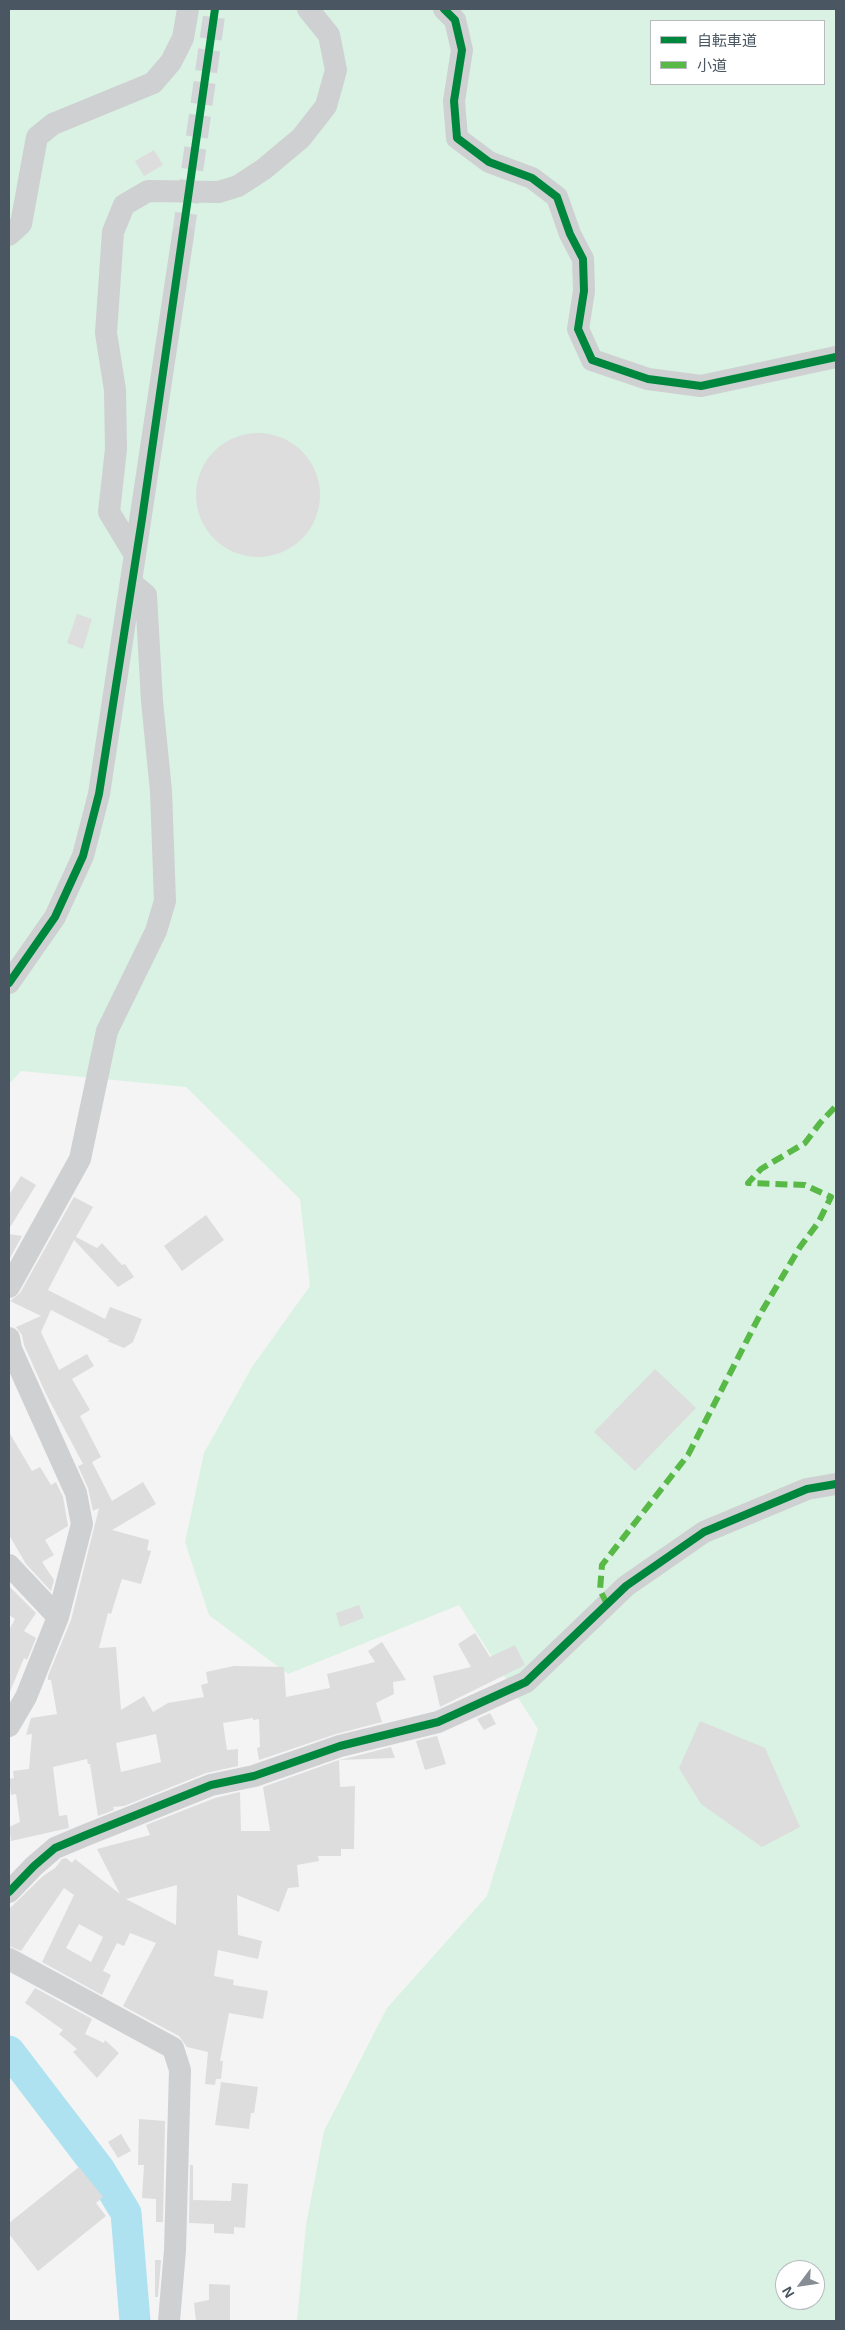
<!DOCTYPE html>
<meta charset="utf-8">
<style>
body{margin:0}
#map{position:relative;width:845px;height:2330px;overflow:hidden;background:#f4f4f4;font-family:Arial,"Noto Sans JP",sans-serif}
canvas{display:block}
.frame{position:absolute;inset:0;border:10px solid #4a5661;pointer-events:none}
.legend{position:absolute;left:650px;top:20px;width:175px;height:65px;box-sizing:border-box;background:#fff;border:1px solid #b7bbc0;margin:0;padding:6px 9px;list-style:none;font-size:15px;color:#4a5661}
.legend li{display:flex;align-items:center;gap:10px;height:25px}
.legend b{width:25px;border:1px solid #b7bbc0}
.north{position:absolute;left:775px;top:2260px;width:50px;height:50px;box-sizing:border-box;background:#fff;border:1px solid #b7bbc0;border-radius:50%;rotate:239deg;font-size:14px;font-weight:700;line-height:20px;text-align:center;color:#4a5661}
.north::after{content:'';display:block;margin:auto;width:18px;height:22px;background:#868d94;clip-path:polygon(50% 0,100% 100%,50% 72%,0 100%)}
</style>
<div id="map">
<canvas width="845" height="2330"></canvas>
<div class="frame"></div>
<ul class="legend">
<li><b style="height:6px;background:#00873e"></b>自転車道</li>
<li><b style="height:6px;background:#58b947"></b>小道</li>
</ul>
<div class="north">N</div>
</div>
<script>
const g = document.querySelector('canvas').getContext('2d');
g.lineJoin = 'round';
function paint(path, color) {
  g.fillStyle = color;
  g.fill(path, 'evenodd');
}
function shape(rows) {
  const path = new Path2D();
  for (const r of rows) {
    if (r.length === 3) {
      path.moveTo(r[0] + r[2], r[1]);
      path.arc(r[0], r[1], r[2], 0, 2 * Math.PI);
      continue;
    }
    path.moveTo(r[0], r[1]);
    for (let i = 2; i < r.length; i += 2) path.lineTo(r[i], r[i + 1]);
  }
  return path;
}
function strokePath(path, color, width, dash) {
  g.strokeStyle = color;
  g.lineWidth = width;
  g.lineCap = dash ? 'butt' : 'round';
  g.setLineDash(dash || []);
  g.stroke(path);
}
const green = shape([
 [9,9,836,9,836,2321,297,2321,306,2225,324,2131,387,2008,487,1896,538,1729,459,1605,288,1674,209,1615,185,1542,204,1453,252,1367,310,1286,300,1199,186,1087,21,1071,9,1084],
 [651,21,824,21,824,84,651,84],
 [785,2270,815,2270,815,2300,785,2300]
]);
const river = shape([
 [9,2051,100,2170,126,2213,135,2321]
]);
const building = shape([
 [154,150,163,165,144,176,135,161],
 [258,495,62],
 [77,614,92,619,83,649,67,643],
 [21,1176,36,1185,9,1229,9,1195],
 [74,1197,93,1207,76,1237,97,1248,102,1243,122,1265,125,1264,134,1277,118,1287,74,1240,48,1290,105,1319,110,1307,142,1319,133,1342,124,1348,107,1341,110,1340,51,1310,41,1332,59,1370,87,1354,94,1366,72,1379,90,1410,80,1416,101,1457,92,1462,112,1501,143,1482,156,1504,112,1530,149,1540,147,1550,151,1551,141,1584,122,1579,111,1614,108,1613,99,1648,116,1647,121,1710,144,1696,153,1712,168,1703,204,1697,201,1685,208,1683,206,1672,234,1666,284,1667,286,1697,330,1688,327,1674,375,1662,368,1651,382,1642,406,1680,393,1682,394,1694,376,1703,382,1722,336,1734,259,1760,257,1748,260,1747,259,1719,253,1720,253,1718,223,1723,227,1750,238,1749,238,1766,206,1773,124,1806,113,1807,114,1810,98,1816,90,1764,88,1764,87,1759,53,1767,59,1816,67,1815,69,1828,11,1841,9,1827,20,1822,16,1794,11,1795,9,1779,14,1778,13,1771,29,1769,32,1734,26,1735,31,1718,57,1714,51,1680,48,1680,48,1676,71,1620,99,1508,93,1511,88,1488,78,1466,83,1464,46,1394,24,1345,22,1335,16,1327,41,1316,10,1301,20,1293],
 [156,1734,161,1762,121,1772,116,1743],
 [206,1215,224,1240,182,1271,164,1246],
 [9,1234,22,1236,9,1260],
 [655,1369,696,1408,635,1471,594,1432],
 [9,1432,32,1471,40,1467,51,1485,56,1482,63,1497,68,1526,45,1540,54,1555,42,1562,54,1580,51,1591,26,1564,9,1535],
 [9,1586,36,1613,24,1631,36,1638,27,1660,24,1658,9,1694,9,1630,15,1619,9,1615],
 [359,1605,364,1618,340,1627,336,1613],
 [475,1633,490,1657,515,1645,525,1665,440,1707,433,1676,471,1667,458,1644],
 [490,1713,496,1724,484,1730,477,1719],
 [700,1721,765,1748,800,1827,762,1847,701,1804,679,1768],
 [437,1736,446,1764,425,1770,416,1741],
 [391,1747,395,1758,339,1760,344,1759],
 [339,1760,340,1787,355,1786,354,1849,341,1849,341,1856,318,1856,319,1861,297,1865,299,1887,288,1888,279,1912,237,1895,238,1935,262,1941,258,1959,218,1950,214,1976,234,1980,233,1985,268,1991,263,2019,229,2013,220,2061,223,2061,221,2079,216,2079,215,2085,205,2084,208,2052,187,2047,179,2036,123,2006,156,1943,130,1933,124,1946,117,1943,103,1971,111,1975,102,1995,42,1962,74,1895,64,1888,21,1951,9,1946,9,1909,43,1876,55,1868,62,1859,66,1858,72,1863,75,1859,120,1894,97,1849,150,1835,146,1825,215,1798,240,1792,241,1831,270,1831,263,1787],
 [177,1885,176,1925,126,1899],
 [79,1924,103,1937,91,1962,66,1948],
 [35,1988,92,2019,85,2034,104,2043,105,2040,119,2053,97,2078,73,2052,77,2049,59,2034,63,2030,25,2003],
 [221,2082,258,2087,254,2113,251,2113,249,2129,215,2125],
 [139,2119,165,2121,163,2222,156,2222,156,2199,142,2198,144,2165,138,2165],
 [121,2134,131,2151,118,2158,108,2142],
 [190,2165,193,2165,193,2200,231,2201,232,2183,248,2184,245,2228,234,2227,234,2234,214,2233,214,2224,189,2223],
 [79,2167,103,2197,96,2203,106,2216,38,2271,9,2234,9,2223],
 [155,2260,161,2260,158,2297,155,2297],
 [209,2284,230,2285,230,2321,196,2321,194,2303,209,2300]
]);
const minorTunnel = shape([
 [183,235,215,9]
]);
const minor = shape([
 [444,9,455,20,462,50,454,101,457,138,489,162,532,178,557,197,570,234,583,259,584,291,578,329,592,360,648,379,701,386,836,357],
 [9,235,21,224,37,137,53,124,153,83,171,62,183,38,188,9],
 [135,555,109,512,116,449,115,390,106,333,113,232,124,205,148,191,219,192,238,186,264,169,301,138,326,106,336,70,329,35,308,9],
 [9,983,55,917,83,856,99,794,183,235],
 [9,1287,80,1159,107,1031,156,931,165,901,161,791,152,701,146,595,132,583],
 [9,1338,11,1349,76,1493,82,1524,58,1617,26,1697,9,1726],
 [9,1565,58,1617],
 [9,1892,34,1866,55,1848,86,1835,211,1785,254,1776,340,1746,438,1722,526,1682,626,1586,704,1532,807,1489,836,1484],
 [9,1959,173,2048,180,2070,175,2250,169,2321]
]);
const quiet = shape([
 [607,1604,600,1590,602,1565,688,1455,762,1311,800,1247,818,1223,831,1197,805,1185,748,1183,761,1169,805,1143,820,1123,836,1106]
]);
const cycleway = shape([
 [444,9,455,20,462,50,454,101,457,138,489,162,532,178,557,197,570,234,583,259,584,291,578,329,592,360,648,379,701,386,836,357],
 [9,983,55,917,83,856,99,794,142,519,215,9],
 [9,1892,34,1866,55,1848,86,1835,211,1785,254,1776,340,1746,438,1722,526,1682,626,1586,704,1532,807,1489,836,1484]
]);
paint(green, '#d9f2e3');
strokePath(river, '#aee2f0', 31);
paint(building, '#ddddde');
strokePath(minorTunnel, '#d2d4d7', 22, [22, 11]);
strokePath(minor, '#ced0d2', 22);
strokePath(quiet, '#58b947', 6, [12, 6]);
strokePath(cycleway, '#00873e', 8);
</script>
